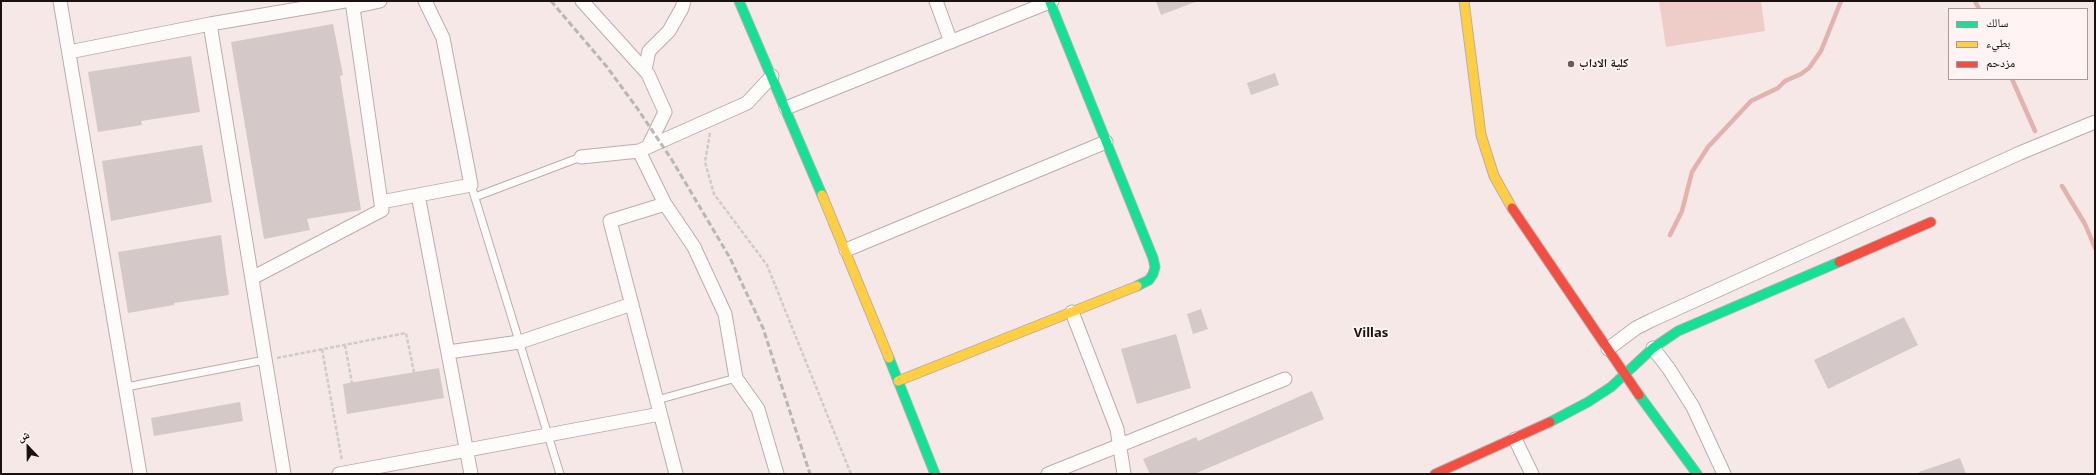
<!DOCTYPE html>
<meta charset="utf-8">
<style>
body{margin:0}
#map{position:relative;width:2096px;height:475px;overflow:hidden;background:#f6e8e6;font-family:"Noto Sans","Noto Naskh Arabic",sans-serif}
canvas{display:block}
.frame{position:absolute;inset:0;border:2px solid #1a1211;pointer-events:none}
.legend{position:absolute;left:1948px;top:8px;width:140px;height:72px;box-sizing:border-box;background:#fff4f3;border:1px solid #a39a99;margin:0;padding:5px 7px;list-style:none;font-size:12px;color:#1a1211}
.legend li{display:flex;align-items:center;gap:8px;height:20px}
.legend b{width:20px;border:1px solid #a39a99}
.north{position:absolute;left:8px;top:427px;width:40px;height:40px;-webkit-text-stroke:3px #fff4f3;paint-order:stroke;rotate:338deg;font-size:11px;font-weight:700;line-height:16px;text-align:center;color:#1a1211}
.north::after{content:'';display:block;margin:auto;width:14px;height:18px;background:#1a1211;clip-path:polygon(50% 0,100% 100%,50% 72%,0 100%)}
</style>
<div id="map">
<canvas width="2096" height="475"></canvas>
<div class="frame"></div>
<ul class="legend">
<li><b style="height:5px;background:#16e098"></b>سالك</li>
<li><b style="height:5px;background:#ffcf43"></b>بطيء</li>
<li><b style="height:5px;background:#f24e42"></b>مزدحم</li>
</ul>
<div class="north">ش</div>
</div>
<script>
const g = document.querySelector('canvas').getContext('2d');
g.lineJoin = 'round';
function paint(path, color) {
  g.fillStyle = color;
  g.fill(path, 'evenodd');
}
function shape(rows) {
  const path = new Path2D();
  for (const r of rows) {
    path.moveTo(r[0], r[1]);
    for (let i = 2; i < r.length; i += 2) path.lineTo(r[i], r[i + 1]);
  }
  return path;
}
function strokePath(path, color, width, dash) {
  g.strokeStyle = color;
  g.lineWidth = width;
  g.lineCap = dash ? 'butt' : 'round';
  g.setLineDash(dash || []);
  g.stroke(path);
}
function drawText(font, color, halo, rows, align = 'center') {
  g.font = font + ' "Noto Sans","Noto Naskh Arabic",sans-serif';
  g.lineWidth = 4;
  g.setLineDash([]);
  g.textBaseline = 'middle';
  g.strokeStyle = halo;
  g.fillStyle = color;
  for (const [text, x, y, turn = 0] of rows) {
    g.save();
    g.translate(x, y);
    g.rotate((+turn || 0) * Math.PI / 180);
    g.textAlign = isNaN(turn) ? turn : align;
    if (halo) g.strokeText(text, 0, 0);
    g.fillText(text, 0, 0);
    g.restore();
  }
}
const green = shape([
 [1659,1,1761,1,1765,31,1666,47]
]);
const stream = shape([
 [1975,1,1979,9],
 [2012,79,2035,131],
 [2062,186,2085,224,2095,248],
 [1670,235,1682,211,1692,172,1708,147,1751,101,1778,88,1785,81,1801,74,1809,68,1821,51,1841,1]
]);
const building = shape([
 [1156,1,1195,1,1195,2,1161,15],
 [333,24,343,75,340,76,361,210,307,219,310,230,264,239,231,42],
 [191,56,200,112,141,121,142,125,98,132,88,72],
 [1275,73,1279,85,1251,95,1247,83],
 [202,145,212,202,111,221,102,161],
 [221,235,229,295,174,303,174,305,128,313,118,252],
 [1201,309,1208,329,1193,334,1187,314],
 [1904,317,1918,345,1828,389,1814,360],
 [1176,334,1191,388,1137,404,1121,349],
 [439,368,444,398,347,414,343,384],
 [1312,391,1324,419,1194,474,1150,474,1143,459,1196,437,1198,441],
 [240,402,243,421,154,436,151,418],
 [1960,458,1966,474,1920,474,1919,472]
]);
const path = shape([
 [710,133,705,162,714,194,767,265,851,474],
 [345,345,352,383],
 [322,349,342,461],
 [277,358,406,333,414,372]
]);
const lane = shape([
 [471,185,560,474],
 [475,197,581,157],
 [126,387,265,360],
 [657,400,736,378]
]);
const street = shape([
 [60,1,140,474],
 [582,1,648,74,665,112,648,147],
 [936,1,951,42],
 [353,7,380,1],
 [210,24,284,474],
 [69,52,210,24,345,1],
 [645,70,649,51,669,31,682,8,684,1],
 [786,108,1052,1],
 [639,151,665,204,694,247,725,314,736,378,758,409,777,474],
 [581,157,639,151,747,103,772,76],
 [418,195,471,474],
 [381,202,471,185,443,38,425,1],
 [665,204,610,221,676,474],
 [846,250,1106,142],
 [252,278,382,210,352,1],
 [1072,312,1117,429,1124,474],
 [1653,348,1669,369,1693,407,1724,474],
 [1608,349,1636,328,1652,320,2020,153,2095,122],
 [448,352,520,342,632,304],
 [1515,439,1532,474],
 [339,474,660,414],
 [1048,474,1285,379]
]);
const fast = shape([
 [739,1,822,195],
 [1050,2,1153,258,1155,267,1153,274,1149,280,1137,286],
 [889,358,935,474],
 [1639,395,1697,474],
 [1550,422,1588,402,1611,387,1653,348,1678,331,1839,262]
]);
const slow = shape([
 [1464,1,1481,135,1494,176,1512,208],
 [822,195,889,358],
 [898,381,1137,286]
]);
const jam = shape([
 [1512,208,1639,395],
 [1839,262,1931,222],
 [1435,474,1550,422]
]);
const rail = shape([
 [551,1,607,67,637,108,672,160,730,258,763,328,810,474]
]);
const markers = [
 [1571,64,4,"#675d5c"]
];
const poiNames = [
 ["كلية الاداب",1579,64]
];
const neighbourhoodNames = [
 ["Villas",1371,333]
];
paint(green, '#eecdc9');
strokePath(stream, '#e2b2ae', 4.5);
paint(building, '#d4c9c8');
strokePath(lane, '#b9aead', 9);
strokePath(street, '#b9aead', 15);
strokePath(fast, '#b9aead', 11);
strokePath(slow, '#b9aead', 11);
strokePath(jam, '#b9aead', 11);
strokePath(path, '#cfcbcb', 2.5, [4, 2]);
strokePath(lane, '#fefcfb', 7);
strokePath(street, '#fefcfb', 13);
strokePath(fast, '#16e098', 9);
strokePath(slow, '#ffcf43', 9);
strokePath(jam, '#f24e42', 9);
strokePath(rail, '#b9b6b6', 3, [6, 3]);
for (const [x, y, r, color] of markers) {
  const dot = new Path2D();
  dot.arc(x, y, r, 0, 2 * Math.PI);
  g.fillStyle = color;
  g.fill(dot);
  strokePath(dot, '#fff4f3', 1.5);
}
drawText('bold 12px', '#1a1211', '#fff4f3', poiNames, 'left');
drawText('bold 13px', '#1a1211', '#fff4f3', neighbourhoodNames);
</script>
